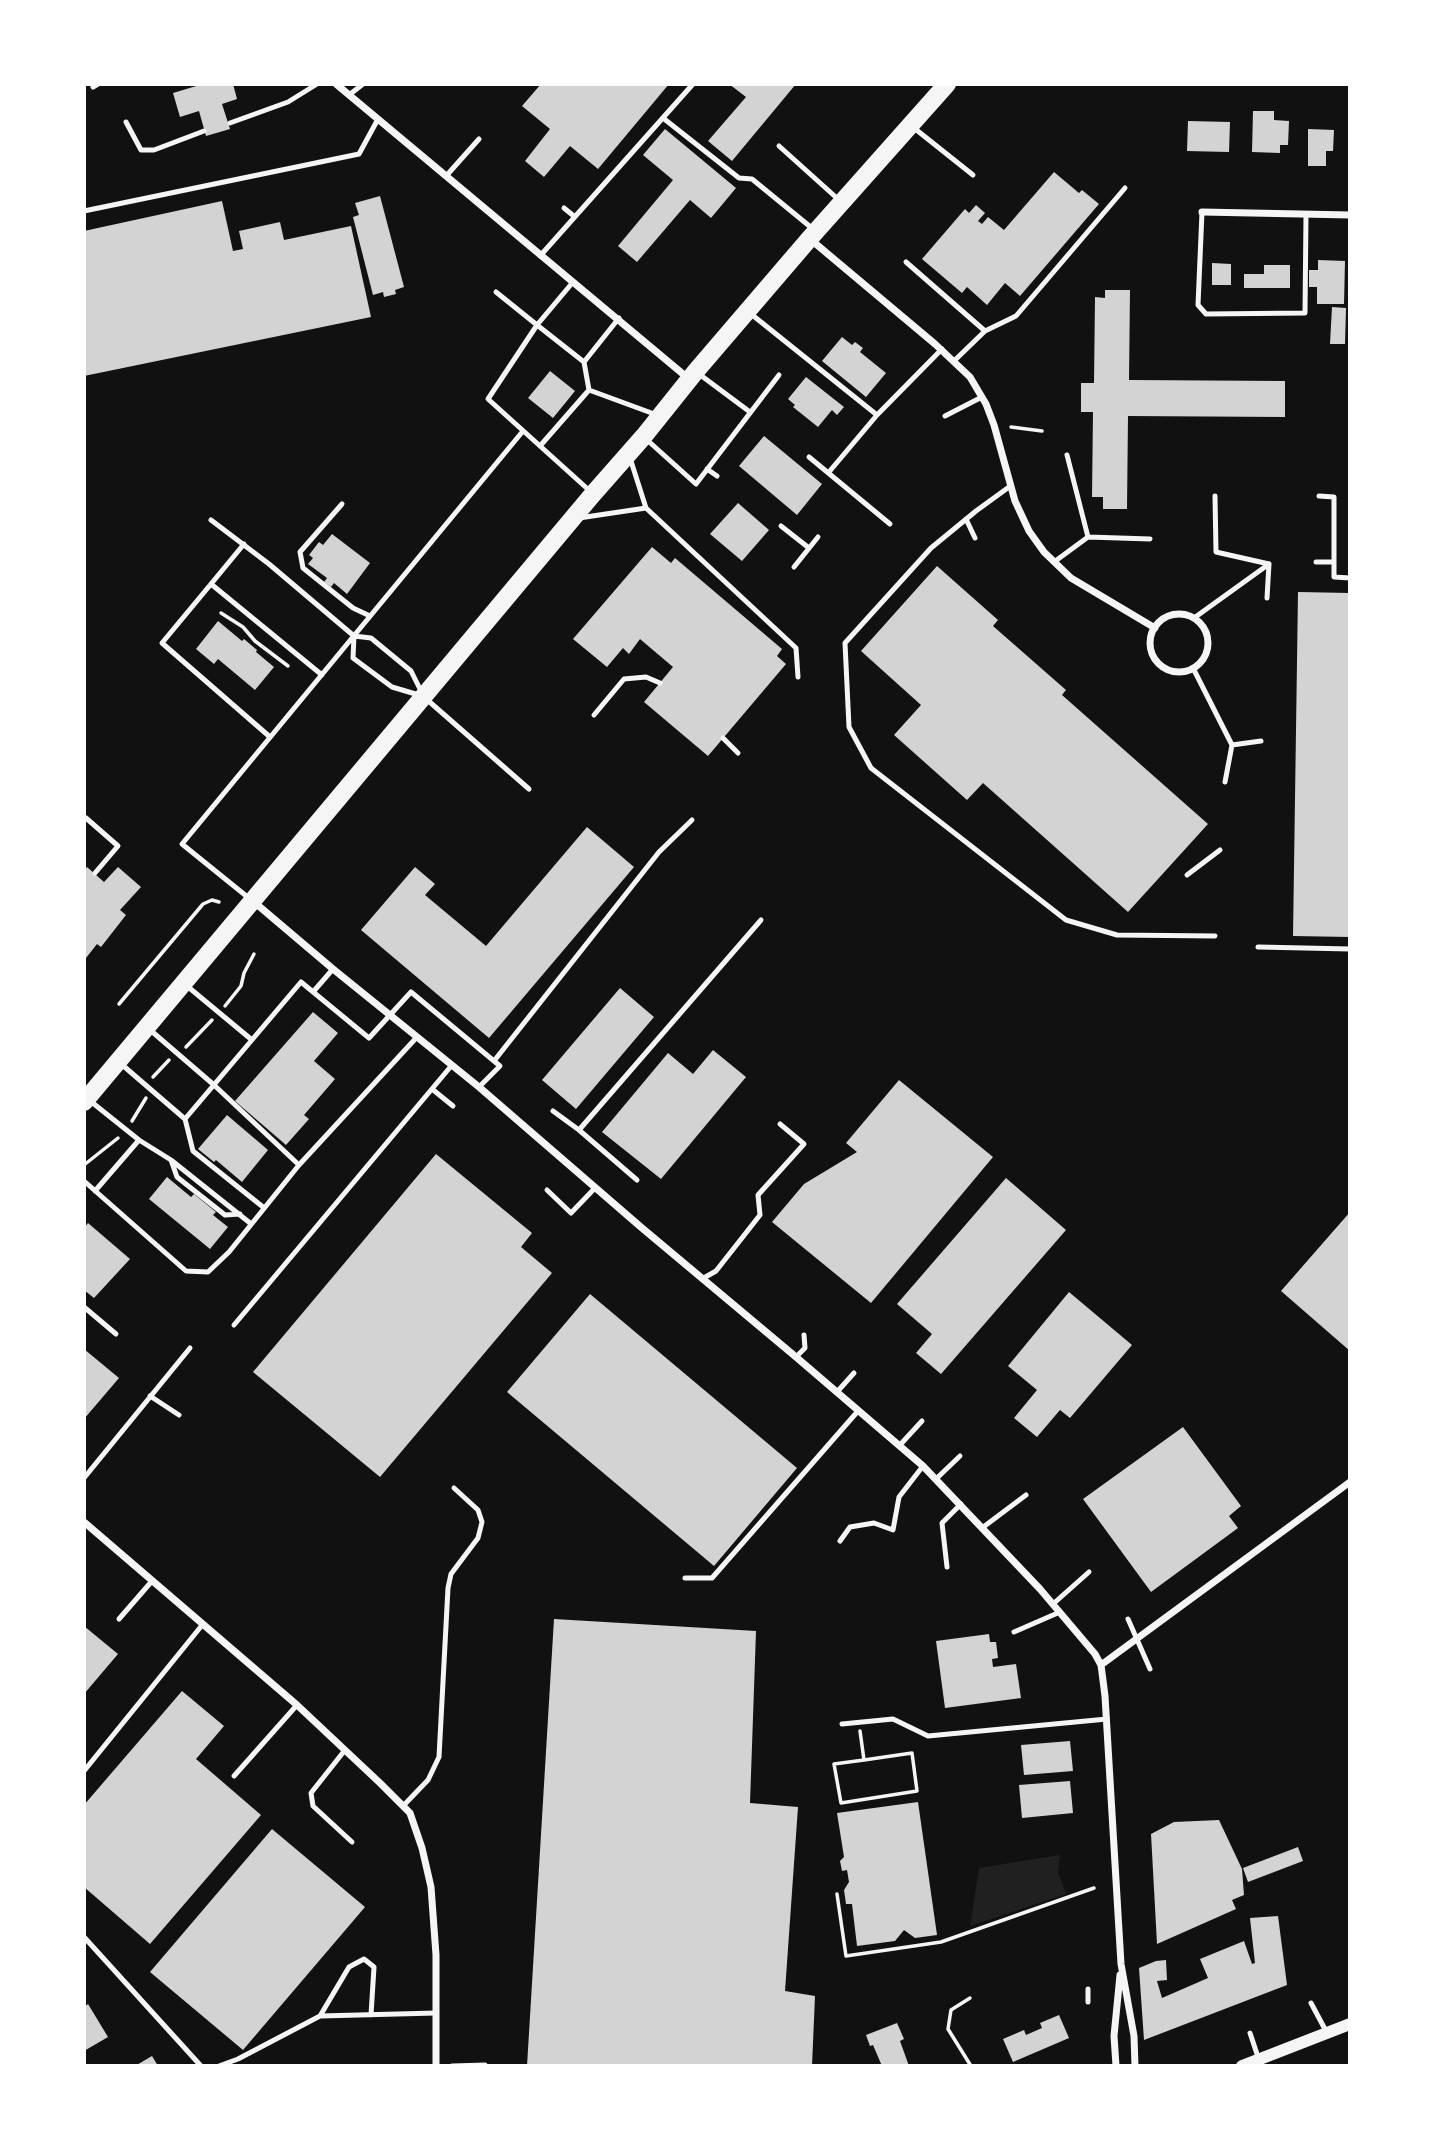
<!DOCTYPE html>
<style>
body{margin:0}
#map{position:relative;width:1434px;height:2150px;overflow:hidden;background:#111;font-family:"Source Serif 4",serif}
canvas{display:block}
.frame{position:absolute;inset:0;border:86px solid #fff;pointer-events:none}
</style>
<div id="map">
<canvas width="1434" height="2150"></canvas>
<div class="frame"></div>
</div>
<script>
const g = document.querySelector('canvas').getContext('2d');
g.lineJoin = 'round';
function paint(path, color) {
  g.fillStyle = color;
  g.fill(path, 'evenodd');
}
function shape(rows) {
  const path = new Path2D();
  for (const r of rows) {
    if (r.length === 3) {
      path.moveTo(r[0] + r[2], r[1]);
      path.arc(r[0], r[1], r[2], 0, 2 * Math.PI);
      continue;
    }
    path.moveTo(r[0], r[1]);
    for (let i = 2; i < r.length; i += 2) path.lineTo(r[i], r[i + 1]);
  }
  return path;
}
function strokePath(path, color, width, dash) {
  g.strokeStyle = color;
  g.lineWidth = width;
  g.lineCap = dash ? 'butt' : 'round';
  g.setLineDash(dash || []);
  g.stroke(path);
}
const green = shape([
 [1060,1855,1058,1872,1066,1894,970,1926,979,1868]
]);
const building = shape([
 [203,84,233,84,237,99,222,104,230,129,206,136,199,111,180,117,173,93],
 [541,84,669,84,598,169,570,146,544,177,525,161,550,129,522,106],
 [729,84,796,84,732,161,708,141,746,97],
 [1253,111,1274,111,1274,120,1289,121,1288,145,1280,145,1280,153,1252,152],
 [1188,121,1230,122,1229,152,1187,151],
 [665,129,736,188,711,218,690,200,637,262,618,246,673,180,643,155],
 [1308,129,1334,130,1333,151,1326,151,1326,166,1308,166],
 [1054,172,1079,193,1082,190,1099,204,1020,296,1005,283,987,305,967,287,962,293,922,259,965,209,969,213,976,205,985,213,978,221,982,224,988,217,1004,230],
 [380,196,404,287,395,290,396,294,384,297,383,292,373,295,353,217,359,215,355,203],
 [222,201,233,251,243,249,239,231,280,222,284,240,351,226,371,317,84,376,84,231],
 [1318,260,1345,261,1344,304,1317,304,1317,287,1309,287,1309,270,1318,270],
 [1212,263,1231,264,1231,285,1212,285],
 [1264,265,1290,265,1290,288,1244,288,1244,274,1264,274],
 [1105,290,1130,290,1129,380,1285,381,1285,417,1128,416,1127,509,1103,509,1103,497,1092,497,1093,412,1081,412,1081,383,1094,383,1095,297,1105,298],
 [1332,307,1346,308,1345,344,1330,344],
 [842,337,852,345,855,342,863,348,860,352,886,373,866,397,822,361],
 [550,371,575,391,553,418,528,398],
 [806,377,844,407,837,415,832,410,818,427,793,407,795,405,788,399],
 [764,436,822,484,797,515,739,466],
 [738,503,769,530,742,561,710,534],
 [332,534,370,563,347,594,334,583,331,587,324,582,327,578,308,564,313,558,309,555,319,542,323,545],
 [652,547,671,563,675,558,782,649,777,656,786,664,708,756,644,702,673,667,640,639,629,654,623,648,607,667,573,639],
 [937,566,998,620,993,626,1066,690,1062,695,1208,824,1128,912,983,783,967,800,894,735,921,705,861,651],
 [1298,592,1350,593,1350,937,1293,936],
 [218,621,242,641,244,639,257,650,256,652,274,667,255,690,218,659,214,664,196,649],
 [587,827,634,867,489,1038,361,930,415,867,435,884,425,895,486,946],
 [87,867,104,882,118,867,141,887,120,910,126,915,101,947,97,944,86,958,84,870],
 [620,988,654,1017,576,1109,542,1080],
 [313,1012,338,1033,314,1061,335,1079,304,1115,309,1119,286,1145,235,1101],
 [713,1050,746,1077,661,1179,602,1132,668,1053,693,1074],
 [899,1080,993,1157,871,1303,772,1222,804,1184,857,1152,846,1143],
 [227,1115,268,1150,242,1182,216,1160,214,1162,198,1149],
 [436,1154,532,1233,521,1247,552,1273,380,1477,253,1372],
 [167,1177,191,1197,194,1194,216,1212,213,1215,228,1227,210,1249,149,1199],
 [1006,1178,1066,1230,941,1374,916,1353,932,1334,897,1304],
 [1350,1212,1350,1351,1281,1291],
 [88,1223,130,1259,94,1298,84,1290,84,1228],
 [1069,1292,1132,1345,1070,1418,1060,1410,1037,1437,1014,1418,1037,1390,1008,1366],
 [590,1294,797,1468,714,1566,507,1392],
 [84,1349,119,1378,84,1419],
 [1183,1427,1241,1506,1229,1516,1238,1528,1151,1592,1083,1499],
 [554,1619,756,1631,750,1803,798,1807,785,1991,815,1996,812,2066,527,2066],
 [84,1626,118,1654,84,1694],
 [989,1634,990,1642,996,1642,998,1658,992,1659,993,1667,1016,1664,1021,1698,945,1708,936,1641],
 [182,1691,224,1726,196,1759,261,1815,150,1944,84,1887,84,1805],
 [1070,1741,1073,1771,1024,1775,1021,1745],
 [1070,1781,1073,1813,1022,1818,1019,1785],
 [918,1802,937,1935,915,1938,904,1930,895,1941,857,1946,852,1904,846,1904,844,1890,849,1882,847,1870,842,1871,840,1861,844,1857,837,1813],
 [1219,1820,1242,1869,1244,1895,1232,1900,1236,1909,1157,1944,1151,1834,1174,1822],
 [272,1829,365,1907,243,2050,150,1972],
 [1298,1847,1303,1861,1248,1882,1243,1868],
 [1278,1916,1287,1985,1144,2040,1139,1968,1156,1961,1166,1960,1167,1980,1157,1981,1162,1998,1208,1978,1200,1959,1244,1941,1252,1964,1255,1963,1250,1918],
 [88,2004,108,2037,84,2051,84,2007],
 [1059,2015,1069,2038,1013,2062,1003,2039,1024,2030,1026,2035,1042,2028,1040,2023],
 [897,2023,904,2039,900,2041,909,2066,882,2066,873,2045,870,2046,866,2035],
 [152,2056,158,2066,135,2066]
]);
const path = shape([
 [1011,427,1042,431],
 [221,613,243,627,255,641,288,666],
 [119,1004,203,904,212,900,219,902],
 [225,1006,241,986,244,973,254,954],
 [186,1047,212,1020],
 [153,1077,169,1060],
 [132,1121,146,1098],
 [84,1165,118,1138],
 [860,1731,864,1760,912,1753,917,1791,841,1803,834,1764,864,1760],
 [837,1894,846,1956,941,1942,1094,1888],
 [970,1998,951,2010,948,2029,971,2066]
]);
const service = shape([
 [93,87,98,84],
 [349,95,363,84],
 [663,118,739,178,752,179,813,229],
 [126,122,141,150,154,150,204,131],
 [230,123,288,102,317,84],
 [914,128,973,175],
 [779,146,839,200],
 [447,175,479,139],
 [564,208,575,217],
 [84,211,359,154,378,119],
 [1202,212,1198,305,1206,314,1305,313,1306,215],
 [540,256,693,84],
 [906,262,985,331,954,361],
 [573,282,537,325,584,362],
 [496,292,537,325,488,399,591,492],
 [751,314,877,415],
 [985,331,1016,316,1125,188],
 [699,374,750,412],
 [589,390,584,362,619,318],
 [945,416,982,397],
 [646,439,696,484,779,375],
 [540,446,589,390,657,415],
 [1067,455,1088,537,1150,539],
 [809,457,890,524],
 [630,458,646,508,796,648,798,677],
 [707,469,717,476],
 [829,472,877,415,942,349],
 [1009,487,976,511,931,548,845,643,849,727,871,768,1066,920,1117,935,1215,936],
 [1215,496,1216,552,1269,564],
 [1319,496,1334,497,1334,577,1350,578],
 [342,504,300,552,303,568,353,608,370,616],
 [579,518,646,508],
 [966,519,975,538],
 [211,520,269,564,354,636,371,638,411,671,424,697,529,789],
 [781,526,809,548],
 [1054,562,1088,537],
 [1316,562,1334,562],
 [794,567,818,537],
 [211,584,244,544],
 [1267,598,1269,564],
 [1194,618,1269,564],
 [354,636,353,658,392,687,419,695],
 [1193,668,1232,745,1225,782],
 [594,715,624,679,646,677,660,683],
 [270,737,162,643,211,584,322,675],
 [723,738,738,753],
 [1232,745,1261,741],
 [86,818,118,846,95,873],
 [1187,875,1220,850],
 [250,899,182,844,523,431],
 [1258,947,1350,949],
 [187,986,252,1040],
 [313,992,333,969],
 [149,1029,214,1085,299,1165],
 [494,1061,659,852,692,820],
 [120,1063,185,1119,193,1151,263,1207],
 [432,1089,453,1106],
 [89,1100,139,1140,171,1160,250,1223],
 [553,1111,579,1130,637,1180],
 [185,1119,301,982,369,1038,411,992,500,1066,479,1087],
 [579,1130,761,920],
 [171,1160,177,1177,225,1215,240,1214],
 [84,1181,186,1271,208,1272,229,1252,299,1165,417,1037],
 [547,1190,571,1213,595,1188],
 [95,1191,139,1140],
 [702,1279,716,1271,760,1215,758,1195,804,1144,780,1124],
 [84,1307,116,1334],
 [234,1325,452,1065],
 [796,1357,805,1348,804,1335],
 [837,1392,854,1373],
 [150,1396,179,1415],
 [899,1446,922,1421],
 [84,1478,190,1348],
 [936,1479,960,1456],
 [982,1528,1026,1495],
 [840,1541,850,1527,874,1523,893,1530,899,1497,923,1466],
 [947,1567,942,1523,961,1504],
 [685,1578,712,1578,858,1411],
 [1053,1604,1089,1572],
 [119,1619,152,1581],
 [1128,1619,1150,1669],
 [1014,1632,1060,1612],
 [842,1724,893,1719,928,1736,1107,1719],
 [345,1750,311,1793,313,1806,352,1842],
 [84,1771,203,1624],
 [234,1776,297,1705],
 [403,1806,428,1780,439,1757,448,1588,451,1574,478,1538,482,1522,478,1510,454,1488],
 [84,1937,201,2066],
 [1088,1989,1088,2002],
 [1311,2003,1327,2033],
 [320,2016,349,1967,364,1959,374,1967,371,2015],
 [1250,2033,1259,2060],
 [219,2066,238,2059,320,2016,436,2013],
 [452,2066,485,2065]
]);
const minor = shape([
 [336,84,689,379],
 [1202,212,1350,215],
 [810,239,935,344,970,377,986,404,994,425,1015,501,1029,531,1044,552,1071,578,1155,628],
 [1179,643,29],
 [254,902,333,969,479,1087,642,1228,796,1357,923,1466,1040,1589,1095,1654,1101,1665,1105,1696,1121,1964,1134,2036,1135,2066],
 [84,1522,297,1705,380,1783,410,1813,422,1848,431,1887,436,1955,436,2066],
 [1101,1665,1350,1482],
 [1116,2066,1114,2036,1120,1975]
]);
const tertiary = shape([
 [1242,2066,1350,2024]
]);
const trunk = shape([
 [84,1102,593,494,644,436,696,371,810,238,947,84]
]);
paint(green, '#202020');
paint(building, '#d3d3d3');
strokePath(path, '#f5f5f5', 3.5);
strokePath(service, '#f5f5f5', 5);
strokePath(minor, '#f5f5f5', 7);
strokePath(tertiary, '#f5f5f5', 12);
strokePath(trunk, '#f5f5f5', 18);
</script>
